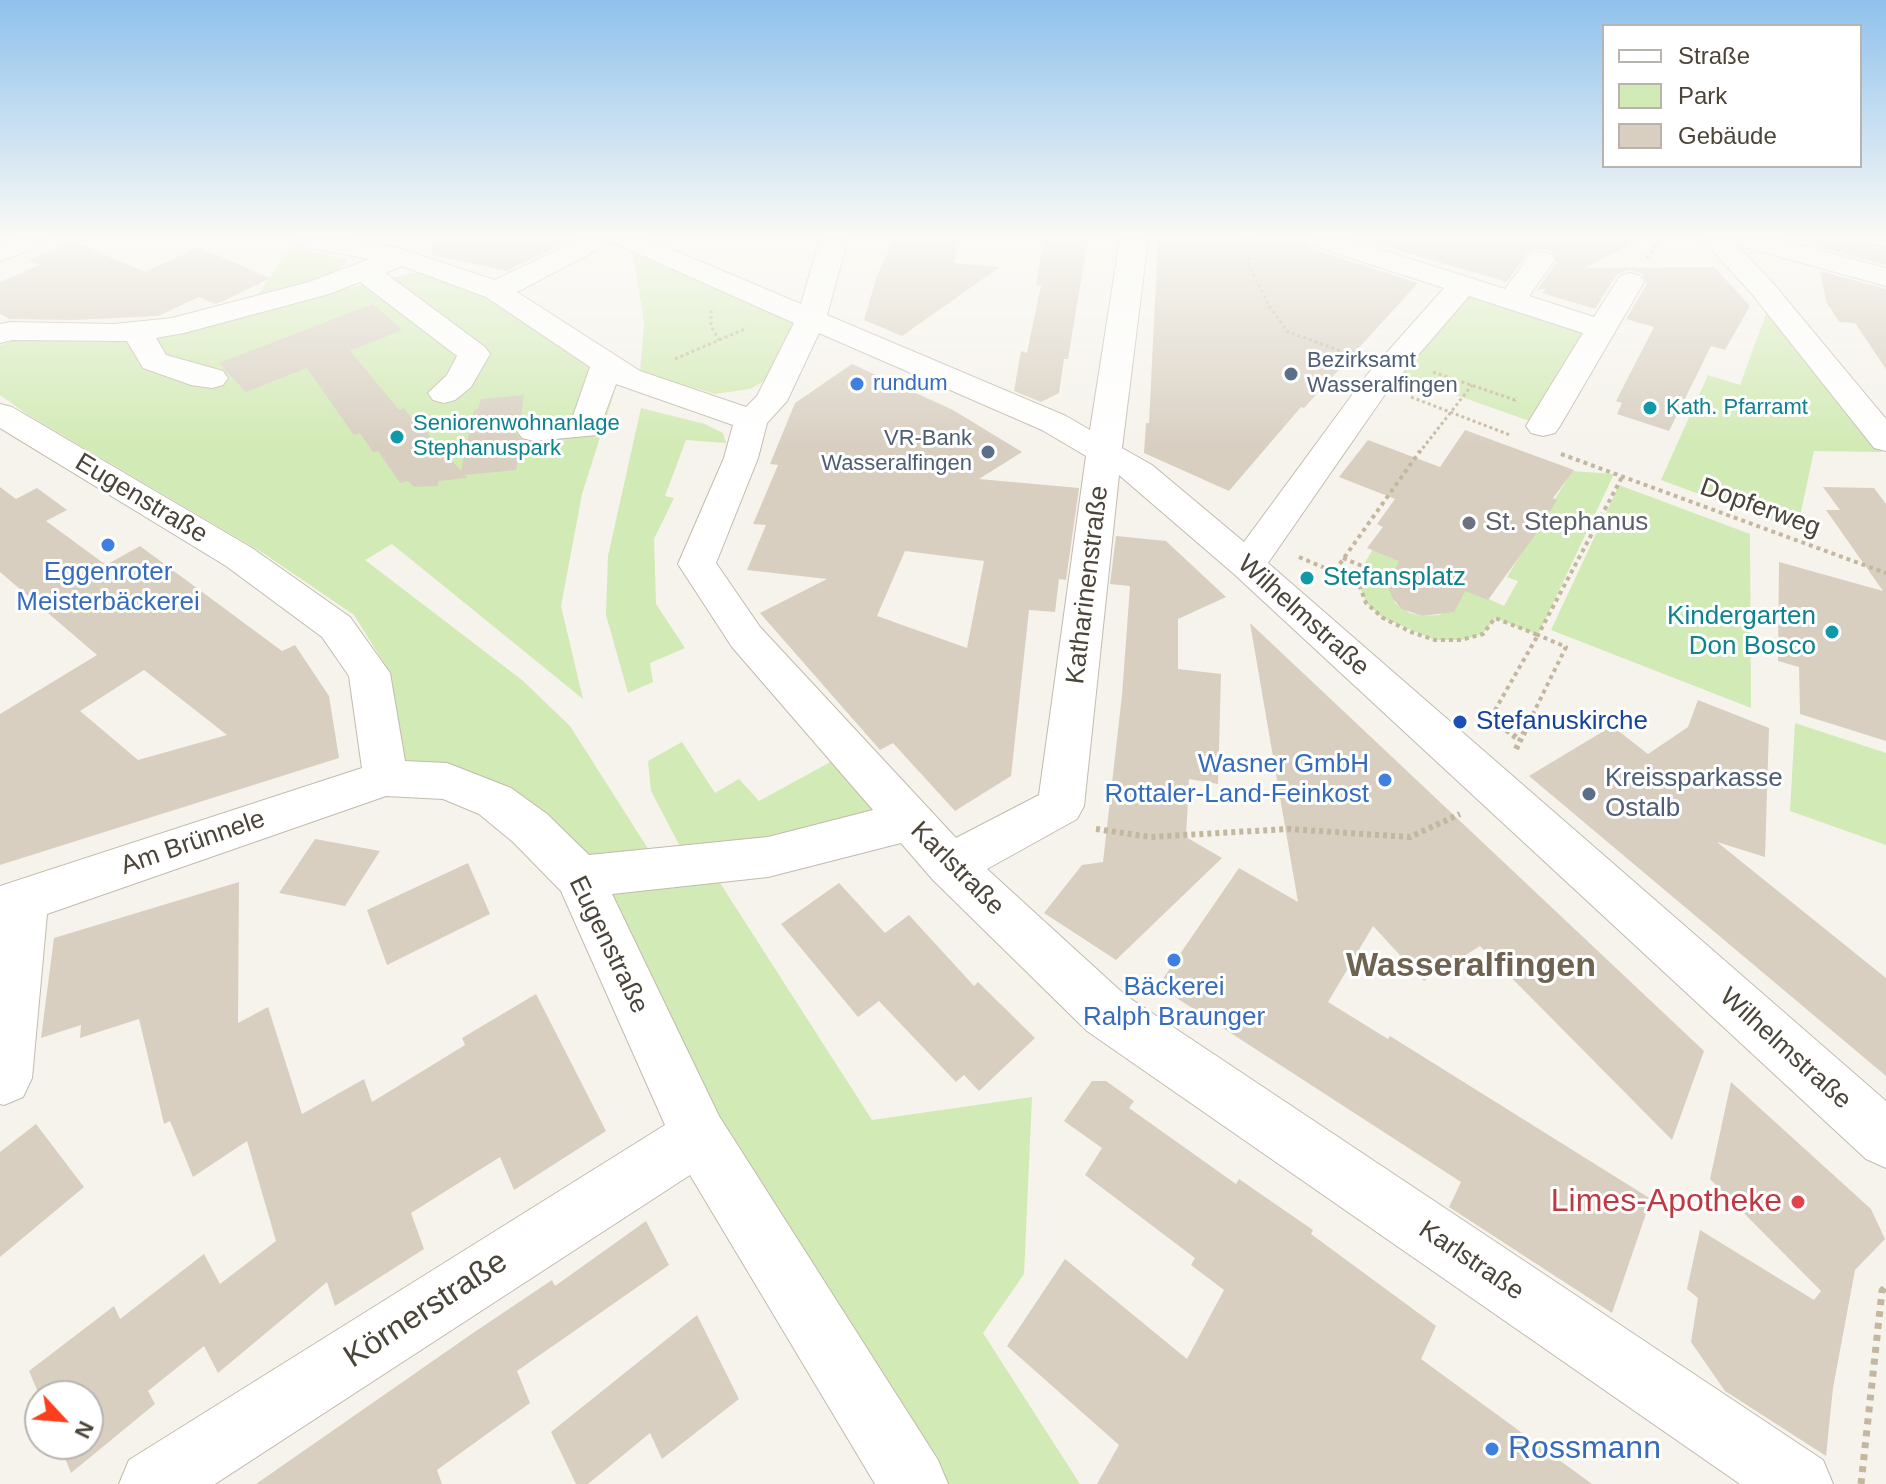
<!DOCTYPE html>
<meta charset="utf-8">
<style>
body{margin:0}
#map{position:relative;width:1886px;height:1484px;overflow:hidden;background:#f6f3ec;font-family:Arial,sans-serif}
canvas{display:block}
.legend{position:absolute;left:1602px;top:24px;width:260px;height:144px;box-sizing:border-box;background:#fff;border:2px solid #b7b4b0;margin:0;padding:10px 14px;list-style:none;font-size:24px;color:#4b4439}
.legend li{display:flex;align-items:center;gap:16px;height:40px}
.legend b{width:40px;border:2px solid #b7b4b0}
.north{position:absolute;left:24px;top:1380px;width:80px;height:80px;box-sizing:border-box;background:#fff;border:2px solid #b7b4b0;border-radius:50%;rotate:116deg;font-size:22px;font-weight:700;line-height:32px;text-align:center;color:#4b4439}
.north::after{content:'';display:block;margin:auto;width:28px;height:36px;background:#fc3f1d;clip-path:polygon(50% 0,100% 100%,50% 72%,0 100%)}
</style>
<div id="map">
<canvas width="1886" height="1484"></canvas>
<ul class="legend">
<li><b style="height:10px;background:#fff"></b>Straße</li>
<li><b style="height:22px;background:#d2eab5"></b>Park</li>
<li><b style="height:22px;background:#d8cfc1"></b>Gebäude</li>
</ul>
<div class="north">N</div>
</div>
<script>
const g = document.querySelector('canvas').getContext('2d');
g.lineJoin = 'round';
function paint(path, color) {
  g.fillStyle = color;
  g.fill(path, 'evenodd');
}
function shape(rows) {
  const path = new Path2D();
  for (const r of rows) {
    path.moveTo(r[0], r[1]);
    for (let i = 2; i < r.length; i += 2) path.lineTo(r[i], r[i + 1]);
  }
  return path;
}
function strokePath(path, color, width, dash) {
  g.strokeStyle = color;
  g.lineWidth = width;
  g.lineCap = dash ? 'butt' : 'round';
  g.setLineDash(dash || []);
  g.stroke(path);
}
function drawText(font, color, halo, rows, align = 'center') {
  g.font = font + ' Arial,sans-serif';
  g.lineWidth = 6;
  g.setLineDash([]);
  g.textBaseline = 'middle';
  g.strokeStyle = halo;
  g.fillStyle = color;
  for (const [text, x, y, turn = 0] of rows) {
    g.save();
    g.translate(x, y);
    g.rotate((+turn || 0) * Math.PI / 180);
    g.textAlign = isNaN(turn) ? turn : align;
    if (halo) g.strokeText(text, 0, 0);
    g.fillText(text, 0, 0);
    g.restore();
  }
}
const green = shape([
 [291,247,348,260,340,269,307,283,257,296],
 [632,247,803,320,768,379,750,389,715,394,640,372,644,323],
 [416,272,440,275,479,293,618,381,582,494,561,606,583,699,392,544,365,560,522,680,570,726,652,855,583,864,402,763,387,668,354,615,263,553,28,415,0,395,0,345,15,340,120,342],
 [1467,289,1595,329,1538,424,1396,374],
 [1767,311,1882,452,1814,451,1797,530,1661,480,1708,375,1740,385],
 [641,408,705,424,723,433,726,443,686,440,665,496,674,498,654,539,656,604,685,648,650,663,653,682,628,693,606,615,608,556],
 [1572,471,1614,474,1538,635,1495,618,1483,634,1461,640,1435,640,1383,618,1366,603,1360,587,1360,571,1373,549,1405,563,1392,581,1387,581,1395,603,1410,613,1422,616,1440,615,1465,588,1504,606,1518,581,1507,577],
 [1619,485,1750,534,1751,708,1551,630],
 [1795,723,1886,753,1886,845,1790,811],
 [682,742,715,793,739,779,759,801,836,759,888,817,685,856,651,791,648,761],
 [713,872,872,1120,1032,1097,1024,1274,983,1333,1080,1484,932,1484,709,1127,593,884]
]);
const building = shape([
 [433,239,573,239,507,271,432,255],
 [894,239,960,239,954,263,1000,267,902,336,864,320,877,276],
 [1044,239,1088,239,1068,359,1064,359,1059,393,1041,402,1014,391,1021,351,1027,353,1041,285,1036,285],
 [1214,239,1303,239,1309,248,1418,283,1304,408,1301,407,1229,491,1144,453,1146,423,1149,423,1158,240,1207,243],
 [1358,239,1641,239,1585,268,1714,267,1750,306,1725,350,1711,346,1669,431,1617,414,1622,403,1616,401,1654,327,1626,319,1647,284,1641,273,1629,270,1617,274,1595,309,1542,293,1546,288,1536,291,1557,262,1552,251,1540,249,1529,252,1507,282],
 [1813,239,1842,239,1886,246,1886,265,1815,246],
 [73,241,145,272,198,247,270,278,224,301,215,304,199,297,158,316,73,320,10,319,0,314,0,282,40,265,29,260],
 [1820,271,1886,289,1886,369,1855,323,1839,322,1826,301],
 [373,304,402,330,350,351,399,410,404,408,418,427,421,426,461,471,474,410,478,409,481,399,524,395,520,422,514,431,522,441,516,470,465,475,467,478,439,481,437,486,414,487,408,481,400,483,378,451,373,452,360,433,354,435,307,368,246,392,219,363],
 [852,364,953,410,1022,452,979,479,1079,488,1066,580,1059,579,1055,612,1029,610,1011,776,955,811,893,743,880,750,760,613,827,579,747,570,766,525,753,524,778,465,770,464,795,403],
 [905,551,984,561,967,648,877,616],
 [1465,430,1574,470,1553,498,1557,500,1533,538,1488,600,1465,591,1454,612,1422,616,1402,609,1393,599,1388,587,1399,561,1367,548,1383,527,1377,524,1395,499,1339,477,1368,440,1440,467],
 [0,487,16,499,37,488,67,510,46,521,106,565,140,546,282,651,295,645,329,696,339,758,0,865,0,714,97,655,0,572],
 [144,670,227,735,138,760,80,711],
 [1823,487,1874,488,1886,504,1886,741,1800,714,1799,667,1778,661,1779,562,1883,591,1826,510,1840,510],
 [1116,536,1166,541,1226,597,1178,619,1178,669,1221,674,1218,784,1189,779,1186,837,1222,858,1116,960,1044,913,1082,865,1103,862,1122,695,1130,586,1110,584],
 [1250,623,1704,1051,1672,1140,1480,946,1424,981,1373,926,1328,1002,1388,1039,1390,1036,1651,1199,1612,1313,1449,1207,1461,1182,1158,986,1239,868,1298,902],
 [1698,700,1769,728,1765,857,1717,842,1886,978,1886,1076,1529,776,1612,726,1648,754,1688,727],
 [315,839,380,851,345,906,279,893],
 [468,863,490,914,387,965,367,910],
 [239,882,238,1023,268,1007,302,1114,364,1079,372,1102,465,1045,462,1038,536,994,606,1131,514,1190,500,1157,411,1213,424,1249,335,1306,327,1282,218,1373,204,1346,148,1391,155,1404,71,1473,59,1444,88,1444,88,1396,40,1397,29,1371,114,1306,120,1319,204,1254,220,1284,276,1241,247,1141,193,1177,170,1121,164,1124,139,1019,80,1038,81,1025,41,1038,54,938],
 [839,883,885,933,909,915,974,986,978,982,1035,1038,979,1091,964,1075,956,1082,879,1001,858,1017,781,924],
 [1092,1081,1106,1081,1134,1101,1129,1108,1236,1184,1239,1179,1313,1230,1311,1234,1436,1326,1421,1359,1592,1484,1097,1484,1119,1445,1007,1346,1065,1259,1187,1359,1224,1290,1191,1265,1195,1258,1085,1175,1102,1148,1064,1121],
 [1731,1082,1871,1209,1885,1239,1855,1270,1833,1388,1826,1456,1725,1391,1691,1342,1698,1298,1687,1289,1700,1230,1814,1300,1821,1291,1710,1179],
 [36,1124,84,1187,0,1257,0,1152],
 [646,1221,669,1265,517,1371,530,1403,437,1470,442,1484,256,1484,473,1333,552,1280,555,1286],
 [697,1315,739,1399,662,1459,650,1433,588,1484,576,1484,551,1432]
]);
const pathFar3 = shape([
 [1248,239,1249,266,1271,309,1288,332,1355,356],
 [1647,258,1660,239],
 [711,310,711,326,719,340],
 [675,359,747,328],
 [1433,372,1515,400,1517,397],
 [1411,397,1510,435],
 [1419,453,1472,385]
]);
const pathFar2 = shape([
 [1561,454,1886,573],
 [1299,557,1334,572,1420,451],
 [1343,558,1362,566,1360,587,1366,603,1383,618,1411,632,1435,640,1461,640,1483,634,1495,618,1538,635,1491,717,1497,722],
 [1529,722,1566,647,1538,635,1622,477]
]);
const pathFar1 = shape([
 [1494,720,1518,739],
 [1516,749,1530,720],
 [1096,829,1150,837,1288,829,1410,837,1460,814]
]);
const path = shape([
 [1861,1484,1882,1291,1886,1286]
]);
const minor = shape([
 [10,239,48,239,44,245,0,261,0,243,10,239],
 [290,239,348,239,401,249,495,280,580,239,647,239,801,304,820,239,848,239,827,315,1066,416,1090,430,1120,239,1148,239,1122,448,1152,465,1244,542,1366,376,1444,288,1310,245,1306,239,1348,239,1505,289,1531,254,1541,252,1551,254,1555,260,1529,296,1594,317,1620,276,1630,273,1640,276,1644,282,1560,426,1555,433,1543,436,1531,433,1526,426,1583,333,1469,296,1388,390,1268,563,1886,1101,1886,1168,1866,1159,1234,574,1119,475,1084,806,1077,819,987,869,1125,995,1823,1460,1833,1484,1740,1484,1087,1031,933,880,901,843,768,877,612,894,719,1116,938,1460,948,1484,875,1484,690,1175,215,1484,119,1484,129,1460,665,1125,561,891,513,842,479,814,443,799,386,796,47,914,32,1078,23,1097,4,1105,0,1104,0,886,362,768,349,676,322,637,226,566,0,428,0,404,12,407,252,548,350,617,390,673,405,761,447,763,511,788,547,814,589,855,768,837,873,810,732,647,678,564,724,458,733,425,616,384,597,435,534,441,522,438,517,431,522,424,572,419,590,367,486,297,402,266,385,273,485,347,490,354,471,387,455,400,444,403,433,400,428,393,447,375,457,356,360,282,329,294,184,333,156,338,166,355,223,371,228,378,223,385,212,388,191,385,143,368,127,341,12,340,0,343,0,324,10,322,114,324,172,318,309,282,369,259,294,245,290,239],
 [612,242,794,323,757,396,746,407,640,371,517,292,612,242],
 [819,333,1042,430,1086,456,1039,795,956,838,760,627,716,563,758,458,767,423,787,401,819,333],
 [1702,239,1731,239,1735,243,1732,239,1777,239,1886,268,1886,286,1737,245,1772,282,1886,419,1886,451,1874,448,1752,294,1702,239]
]);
const markers = [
 [1291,374,8,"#5c6f8a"],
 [857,384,8,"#3f7fe0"],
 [1650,408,8,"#0f9aa8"],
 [397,437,8,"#0f9aa8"],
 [988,452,8,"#5c6f8a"],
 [1469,523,8,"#6b7280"],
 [108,545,8,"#3f7fe0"],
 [1307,578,8,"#0f9aa8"],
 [1832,632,8,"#0f9aa8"],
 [1460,722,8,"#1a4fb4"],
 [1385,780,8,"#3f7fe0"],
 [1589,794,8,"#5c6f8a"],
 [1174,960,8,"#3f7fe0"],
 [1798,1202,8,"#e0444e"],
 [1492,1449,8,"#3f7fe0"]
];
const farServicenames = [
 ["Bezirksamt",1307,361],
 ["Wasseralfingen",1307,386],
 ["VR-Bank",972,439,"right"],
 ["Wasseralfingen",972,464,"right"]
];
const farShopnames = [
 ["rundum",873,384]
];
const farCulturenames = [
 ["Kath. Pfarramt",1666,408],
 ["Seniorenwohnanlage",413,424],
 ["Stephanuspark",413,449]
];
const streetNames = [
 ["Eugenstraße",141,499,31],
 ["Dopferweg",1760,508,20],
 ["Katharinenstraße",1088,585,-83],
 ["Wilhelmstraße",1303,616,42],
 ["Am Brünnele",193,843,-19],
 ["Karlstraße",957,869,45],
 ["Eugenstraße",608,945,64],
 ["Wilhelmstraße",1785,1049,42],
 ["Karlstraße",1471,1261,34]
];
const worshipNames = [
 ["St. Stephanus",1485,523]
];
const shopNames = [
 ["Eggenroter",108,573],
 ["Meisterbäckerei",108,603],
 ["Wasner GmbH",1369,765,"right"],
 ["Rottaler-Land-Feinkost",1369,795,"right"],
 ["Bäckerei",1174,988],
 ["Ralph Braunger",1174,1018]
];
const cultureNames = [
 ["Stefansplatz",1323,578],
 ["Kindergarten",1816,617,"right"],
 ["Don Bosco",1816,647,"right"]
];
const transitNames = [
 ["Stefanuskirche",1476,722]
];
const serviceNames = [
 ["Kreissparkasse",1605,779],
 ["Ostalb",1605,809]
];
const nearHealthnames = [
 ["Limes-Apotheke",1782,1202]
];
const nearStreetnames = [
 ["Körnerstraße",426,1310,-33]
];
const nearShopnames = [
 ["Rossmann",1508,1449]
];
const districtNames = [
 ["Wasseralfingen",1471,967]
];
paint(green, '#d2eab5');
paint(building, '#d8cfc1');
strokePath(minor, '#c2bbae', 2);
strokePath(pathFar3, '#c4b79f', 3, [3, 3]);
strokePath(pathFar2, '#c4b79f', 4, [4, 4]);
strokePath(pathFar1, '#c4b79f', 6, [4, 4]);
strokePath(path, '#c4b79f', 7, [6, 6]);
paint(minor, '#fff');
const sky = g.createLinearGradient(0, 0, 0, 447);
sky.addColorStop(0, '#8fc1ec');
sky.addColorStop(0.53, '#fbfaf6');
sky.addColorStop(1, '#fbfaf600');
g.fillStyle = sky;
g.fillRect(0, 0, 1886, 447);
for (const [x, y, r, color] of markers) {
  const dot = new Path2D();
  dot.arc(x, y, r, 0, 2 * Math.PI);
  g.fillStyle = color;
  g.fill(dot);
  strokePath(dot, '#fff', 3);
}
drawText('22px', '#4e5e75', '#fff', farServicenames, 'left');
drawText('22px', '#366cbe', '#fff', farShopnames, 'left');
drawText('22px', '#0d838f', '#fff', farCulturenames, 'left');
drawText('26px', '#4b4439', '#fff', streetNames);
drawText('26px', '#5b616d', '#fff', worshipNames, 'left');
drawText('26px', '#366cbe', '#fff', shopNames);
drawText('26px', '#0d838f', '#fff', cultureNames, 'left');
drawText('26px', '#164399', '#fff', transitNames, 'left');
drawText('26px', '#4e5e75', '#fff', serviceNames, 'left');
drawText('32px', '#be3a42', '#fff', nearHealthnames, 'right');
drawText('32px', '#4b4439', '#fff', nearStreetnames);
drawText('32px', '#366cbe', '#fff', nearShopnames, 'left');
drawText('bold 34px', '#6e6250', '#fff', districtNames);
</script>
